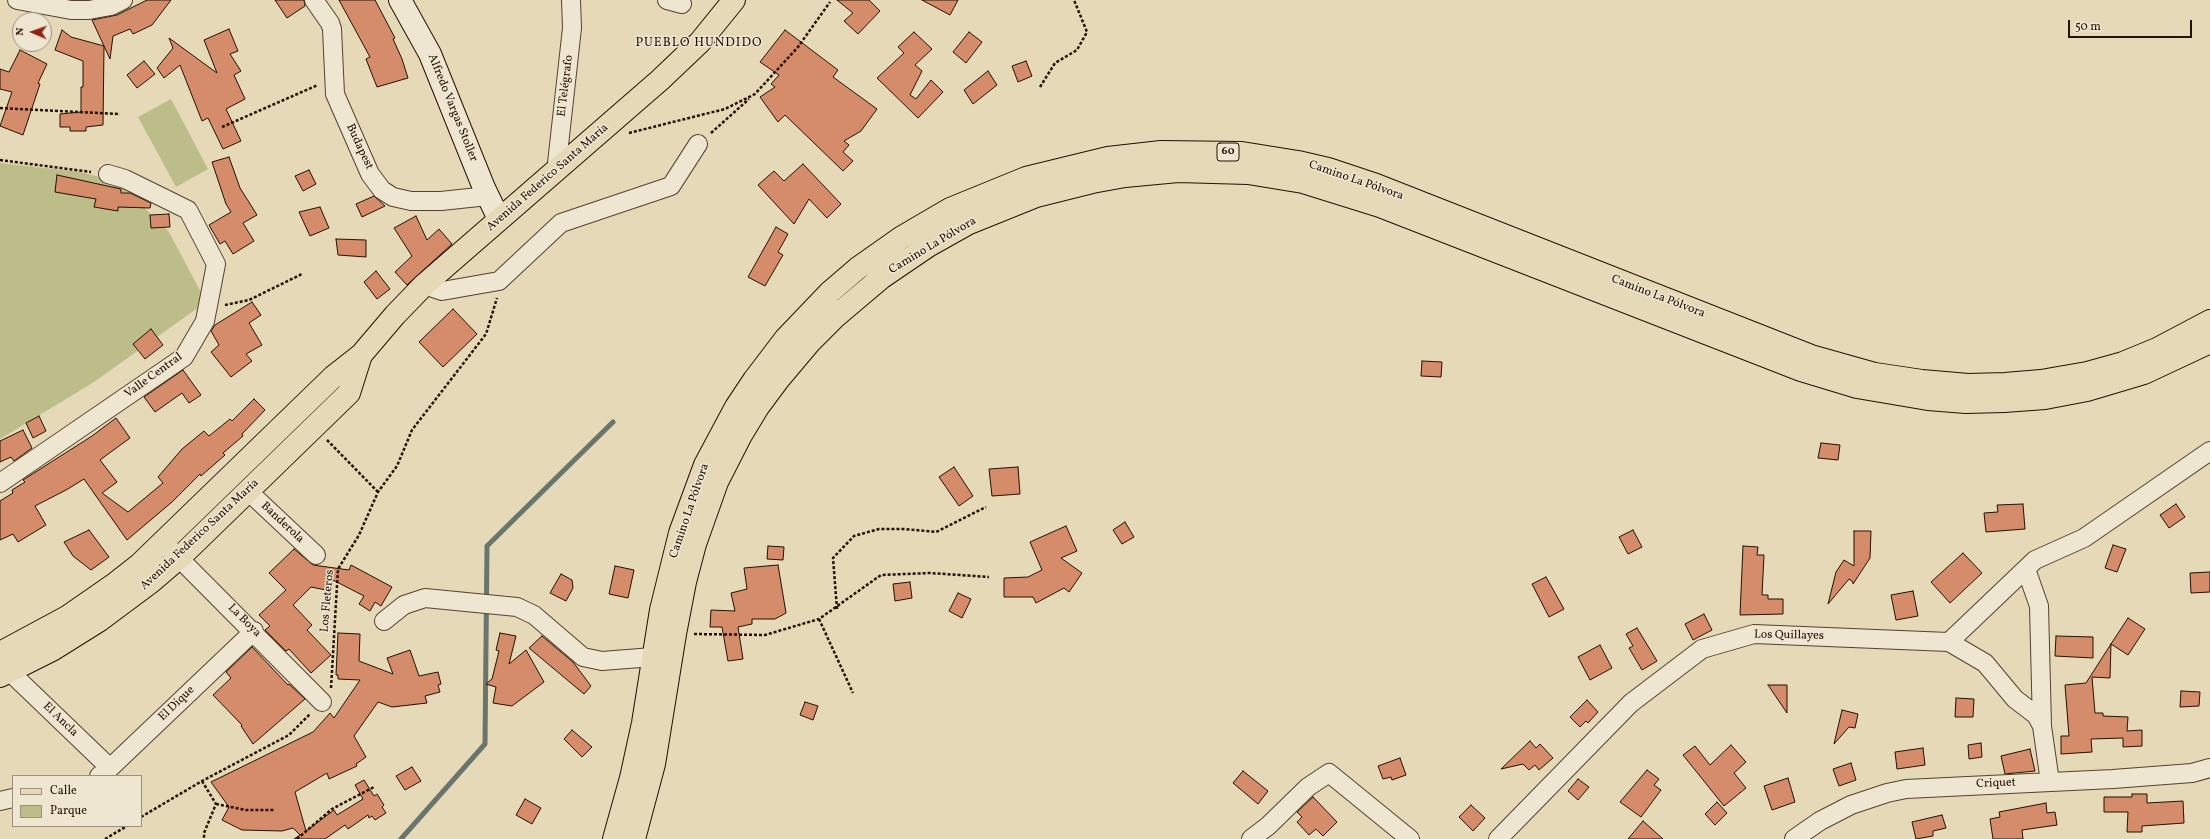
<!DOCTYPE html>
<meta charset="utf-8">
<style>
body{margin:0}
#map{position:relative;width:2210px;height:839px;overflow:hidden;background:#e5d9b8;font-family:Vollkorn,serif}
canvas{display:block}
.legend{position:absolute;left:12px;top:775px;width:130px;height:52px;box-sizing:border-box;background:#eee6d1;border:1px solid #9e907e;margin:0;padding:5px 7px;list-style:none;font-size:12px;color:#251001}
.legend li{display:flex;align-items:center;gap:8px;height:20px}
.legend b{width:20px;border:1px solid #9e907e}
.north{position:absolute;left:12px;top:12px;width:40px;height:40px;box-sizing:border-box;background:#eee6d1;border:1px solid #9e907e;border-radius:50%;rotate:272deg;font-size:11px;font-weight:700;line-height:16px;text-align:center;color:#251001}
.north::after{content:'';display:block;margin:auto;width:14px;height:18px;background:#8f2418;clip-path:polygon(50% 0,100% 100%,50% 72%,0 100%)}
.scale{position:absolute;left:2068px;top:20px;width:124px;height:18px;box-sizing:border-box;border:2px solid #251001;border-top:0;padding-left:5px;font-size:12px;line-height:14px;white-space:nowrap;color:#251001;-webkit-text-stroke:3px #eee6d1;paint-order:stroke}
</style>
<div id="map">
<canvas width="2210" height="839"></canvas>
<ul class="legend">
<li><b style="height:5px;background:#e5d9b8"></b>Calle</li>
<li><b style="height:11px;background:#bcbd89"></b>Parque</li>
</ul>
<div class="north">N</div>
<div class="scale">50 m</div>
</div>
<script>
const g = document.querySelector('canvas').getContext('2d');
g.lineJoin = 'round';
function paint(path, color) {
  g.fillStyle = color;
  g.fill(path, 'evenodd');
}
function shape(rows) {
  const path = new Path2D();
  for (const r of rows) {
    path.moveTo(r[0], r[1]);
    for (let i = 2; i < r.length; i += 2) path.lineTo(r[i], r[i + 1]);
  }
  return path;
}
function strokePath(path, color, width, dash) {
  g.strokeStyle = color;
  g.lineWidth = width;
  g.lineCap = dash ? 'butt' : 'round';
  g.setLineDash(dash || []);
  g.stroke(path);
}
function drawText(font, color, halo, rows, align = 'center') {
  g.font = font + ' Vollkorn,serif';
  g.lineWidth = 3;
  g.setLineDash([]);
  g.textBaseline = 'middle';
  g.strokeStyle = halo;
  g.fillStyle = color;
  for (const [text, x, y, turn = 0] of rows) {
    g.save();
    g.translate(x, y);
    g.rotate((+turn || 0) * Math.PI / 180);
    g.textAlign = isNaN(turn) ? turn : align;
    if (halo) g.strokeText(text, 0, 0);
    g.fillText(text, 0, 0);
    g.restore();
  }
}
const green = shape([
 [171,99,208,169,176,187,138,117],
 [0,163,80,172,119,182,169,232,206,302,94,382,0,439]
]);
const stream = shape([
 [401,839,485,744,487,546,613,422]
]);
const building = shape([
 [147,0,171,0,152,25,133,34,130,29,113,36,110,59,92,20,117,15,147,0],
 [275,0,304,0,305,6,287,18,275,0],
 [339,0,375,0,395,38,393,39,402,59,408,78,377,87,366,59,370,57,339,0],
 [837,0,869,0,880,11,858,34,844,21,853,13,837,0],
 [922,0,958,0,950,15,922,0],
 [229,29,238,51,230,54,241,71,234,75,245,99,226,109,241,141,223,149,208,118,202,121,180,65,164,78,157,68,173,48,169,38,217,73,204,40,229,29],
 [62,30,71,37,104,46,103,125,86,127,86,131,70,131,70,127,60,127,60,114,81,112,81,87,83,87,83,61,55,50,62,30],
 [785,30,838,70,833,77,877,109,861,131,844,141,849,145,843,152,853,161,843,171,785,115,778,122,760,97,775,87,771,84,779,75,760,62,785,30],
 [914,32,932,49,915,65,922,71,910,95,916,99,931,80,943,92,918,118,877,78,904,53,898,47,914,32],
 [969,32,982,42,966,63,953,52,969,32],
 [20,50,47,64,38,83,40,84,23,135,0,126,12,92,0,89,0,69,9,72,20,50],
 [144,61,155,74,137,88,127,75,144,61],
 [1026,61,1032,76,1018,82,1012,66,1026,61],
 [988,71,997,85,973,104,964,90,988,71],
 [229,157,240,188,257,215,243,223,254,241,233,254,225,241,220,244,209,225,231,212,226,204,212,162,229,157],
 [803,164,841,204,827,218,809,199,794,224,758,185,774,171,784,181,803,164],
 [309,170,316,184,303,191,295,176,309,170],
 [57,175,121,189,121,193,130,193,151,203,150,208,118,207,118,211,94,207,96,199,55,192,57,175],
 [374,196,385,206,362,217,356,204,374,196],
 [320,207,329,228,310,236,299,212,320,207],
 [169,214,170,227,151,228,150,215,169,214],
 [416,216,427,240,439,229,452,244,407,285,395,272,412,256,394,228,416,216],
 [776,227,788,234,778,252,783,255,765,286,748,277,776,227],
 [336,239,366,240,366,257,338,255,336,239],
 [376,271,390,289,377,299,364,282,376,271],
 [252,302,261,315,249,323,262,345,246,354,252,361,231,377,211,352,219,345,211,331,215,325,252,302],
 [453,309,477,334,443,367,419,342,453,309],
 [151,329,163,345,145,359,133,344,151,329],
 [1422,361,1442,362,1441,377,1421,376,1422,361],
 [183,370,201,395,189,403,182,393,155,412,144,397,183,370],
 [254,399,265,410,242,434,243,436,223,453,225,455,201,476,200,474,172,502,127,540,84,479,66,490,35,506,46,525,18,542,13,534,0,540,0,501,13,493,12,490,25,482,23,480,92,436,116,418,130,438,100,460,117,482,102,493,128,512,163,483,158,477,182,449,204,431,209,436,230,419,232,421,254,399],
 [39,416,46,431,33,438,26,423,39,416],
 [23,430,32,448,14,461,11,457,0,462,0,441,23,430],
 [1821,443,1840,445,1838,460,1818,458,1821,443],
 [954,467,973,496,959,506,939,477,954,467],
 [1018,467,1020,494,992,496,989,469,1018,467],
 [2023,504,2025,529,1986,532,1984,513,1998,512,1997,505,2023,504],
 [2176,504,2185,517,2169,528,2160,515,2176,504],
 [1125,522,1134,537,1122,544,1113,530,1125,522],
 [1066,526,1077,551,1061,558,1082,573,1069,592,1064,588,1036,603,1033,597,1004,597,1004,578,1028,577,1042,570,1030,542,1066,526],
 [89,530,109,557,91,570,73,556,64,542,89,530],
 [1633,530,1642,547,1628,554,1619,537,1633,530],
 [1854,531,1871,531,1870,558,1853,584,1853,582,1849,579,1828,604,1836,572,1844,560,1854,566,1854,531],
 [2113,545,2126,549,2117,572,2105,568,2113,545],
 [768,546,784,547,783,560,767,559,768,546],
 [1743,546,1758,547,1757,555,1764,555,1762,595,1768,595,1768,599,1783,599,1783,614,1740,615,1743,546],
 [294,549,313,565,349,570,351,565,392,587,381,606,375,602,370,611,359,604,364,596,333,580,331,591,311,587,293,605,312,625,307,630,331,655,311,673,289,649,286,651,265,630,270,626,259,615,286,590,269,573,294,549],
 [1963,553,1982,573,1950,603,1931,582,1963,553],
 [778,565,786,613,775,619,752,619,752,624,738,627,743,659,728,661,722,627,710,627,711,610,735,611,731,593,747,589,744,568,778,565],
 [615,566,634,570,628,598,609,594,615,566],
 [2210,572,2210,592,2191,593,2190,573,2210,572],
 [561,574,572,580,573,588,566,601,550,593,561,574],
 [1546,577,1564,609,1549,617,1532,584,1546,577],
 [910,582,912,598,895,601,893,584,910,582],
 [1913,591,1918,616,1896,620,1891,595,1913,591],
 [958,593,971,599,962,618,949,611,958,593],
 [1704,614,1712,630,1693,640,1685,624,1704,614],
 [2128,618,2145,629,2128,655,2111,644,2128,618],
 [1637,628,1657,661,1642,670,1629,648,1633,646,1626,634,1637,628],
 [338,633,360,634,359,661,393,674,387,658,410,650,419,676,438,672,441,684,438,685,440,692,425,696,427,703,392,707,378,702,354,736,366,757,356,764,357,766,329,779,327,773,295,792,306,831,334,810,337,815,363,799,355,785,364,780,374,796,377,794,384,805,382,807,386,813,375,820,372,816,369,818,368,815,348,829,345,825,325,839,294,839,300,835,293,828,282,831,242,830,222,820,229,807,211,782,313,732,330,713,334,718,360,680,338,679,338,675,336,675,338,633],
 [500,633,516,636,509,664,526,650,544,682,512,706,493,703,496,687,486,684,492,679,499,651,496,650,500,633],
 [542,636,573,662,591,686,584,694,529,648,542,636],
 [2056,636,2093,637,2093,658,2055,656,2056,636],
 [2111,644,2110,678,2092,677,2095,713,2103,713,2103,716,2128,717,2127,731,2142,730,2142,746,2123,747,2123,738,2091,739,2092,752,2061,754,2061,736,2069,736,2065,685,2086,683,2111,644],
 [1600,645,1612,668,1590,680,1578,657,1600,645],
 [252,647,288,685,289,684,305,699,253,744,241,726,242,725,213,695,231,678,226,672,252,647],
 [1768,685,1787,685,1787,713,1768,685],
 [2181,691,2200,692,2199,706,2180,707,2181,691],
 [1956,698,1974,699,1973,717,1955,717,1956,698],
 [1587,700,1598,712,1588,723,1586,721,1580,727,1570,717,1587,700],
 [805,702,818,706,813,720,800,715,805,702],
 [1842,710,1858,714,1855,728,1849,727,1834,744,1842,710],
 [572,730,592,747,582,757,564,739,572,730],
 [1530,741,1536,748,1540,744,1553,758,1539,770,1535,765,1529,770,1523,764,1501,769,1530,741],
 [1981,743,1982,757,1969,759,1968,745,1981,743],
 [1731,745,1746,762,1734,773,1746,788,1724,806,1683,755,1695,746,1710,765,1731,745],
 [1923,748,1925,765,1897,769,1895,752,1923,748],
 [2030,749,2035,771,2005,774,2001,756,2030,749],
 [1400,758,1406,775,1392,780,1391,777,1383,779,1378,766,1400,758],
 [1851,763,1856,780,1839,786,1833,769,1851,763],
 [412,767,421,781,405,790,396,776,412,767],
 [1647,770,1659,779,1654,785,1661,790,1641,817,1620,802,1647,770],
 [1243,771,1268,791,1258,804,1233,783,1243,771],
 [1788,778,1795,802,1772,810,1764,786,1788,778],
 [1578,779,1589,787,1578,800,1568,791,1578,779],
 [2132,794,2147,794,2147,803,2183,801,2184,823,2142,826,2142,832,2127,832,2128,812,2104,812,2104,797,2132,797,2132,794],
 [1313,797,1337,822,1323,836,1316,829,1309,835,1297,822,1302,817,1297,812,1313,797],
 [525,799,541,808,532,824,516,815,525,799],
 [1717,802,1727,813,1715,825,1705,814,1717,802],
 [2046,803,2047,813,2055,812,2057,825,2022,830,2023,839,1993,839,1990,819,2000,817,1999,812,2046,803],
 [1471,805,1485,818,1473,831,1459,817,1471,805],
 [1942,815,1946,828,1933,831,1933,836,1916,839,1912,822,1942,815],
 [1643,821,1663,839,1628,839,1643,821]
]);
const path = shape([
 [1040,87,1055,63,1077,50,1087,32,1074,0],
 [0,108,120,114],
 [222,127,318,85],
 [629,133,725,109,755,94,798,47,830,2],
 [711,133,749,99],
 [0,160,91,172],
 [225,305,249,300,302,274],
 [327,440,378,492],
 [837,609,833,558,854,536,879,529,905,529,936,532,986,507],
 [819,619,853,693],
 [694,634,765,635,819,619,881,575,930,573,989,577],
 [331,688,338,569,359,535,378,492,397,466,412,430,486,334,497,298],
 [202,781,216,804,204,833,204,839],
 [216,804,246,810,274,810],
 [141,817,202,781,289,735,310,714],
 [105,839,127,826],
 [297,839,332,809,374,787]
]);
const minor = shape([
 [17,0,71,10,89,10,111,6,123,0],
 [314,0,330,23,332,29,335,94,370,174,382,190,393,197,411,201,441,201,488,196],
 [667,0,682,4],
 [556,172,572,28,571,0],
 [424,285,442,291,499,281,561,223,671,186,698,144],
 [0,483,184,357,205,321,216,264,188,210,125,179,108,174],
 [249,492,316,555],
 [169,548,322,702],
 [2026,569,2039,606,2042,726],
 [384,621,404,605,425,598,517,607,534,615,583,657,602,661,653,657],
 [1949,642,2035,560,2084,538,2210,451],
 [10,672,110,768],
 [99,776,110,768,254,631],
 [0,801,13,798],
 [1251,839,1268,826,1308,787,1329,773,1410,839],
 [1498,839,1631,703,1702,649,1754,634,1949,642,1985,663,2015,699,2036,715,2042,726,2050,782],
 [1794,839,1820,821,1851,805,1887,793,1906,789,2113,779,2192,773,2210,768]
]);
const secondary = shape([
 [400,0,430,54,484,188,499,219]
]);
const primary = shape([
 [0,653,67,617,116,583,139,565,333,377,361,355,395,315,424,285,660,80,700,42,734,0],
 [0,676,52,650,100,620,151,582,179,558,349,393,361,355]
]);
const trunk = shape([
 [614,839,631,778,643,723,661,610,680,533,705,465,736,407,754,380,786,338,830,292,858,268,902,237,950,209,1026,178,1108,158,1161,152,1242,153,1298,162,1328,169,1376,185,1811,356,1875,374,1922,381,1968,385,2005,384,2041,381,2087,373,2123,363,2157,349,2210,321],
 [634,839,654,764,675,634,685,582,695,544,717,482,741,435,758,407,778,380,810,342,836,316,881,278,928,246,969,223,1036,196,1092,182,1125,176,1178,171,1248,173,1303,182,1380,206,1801,370,1857,387,1928,399,1966,402,2004,401,2045,398,2087,390,2144,373,2210,342]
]);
const shields = [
 [1228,152,22]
];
const shieldNames = [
 ["60",1228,152]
];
const streetNames = [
 ["El Telégrafo",566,86,-83],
 ["Alfredo Vargas Stoller",452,108,68],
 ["Budapest",359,147,65],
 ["Avenida Federico Santa María",548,178,-41],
 ["Camino La Pólvora",1356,181,19],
 ["Camino La Pólvora",933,246,-31],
 ["Camino La Pólvora",1658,297,21],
 ["Valle Central",154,376,-36],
 ["Camino La Pólvora",690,511,-71],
 ["Banderola",282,523,43],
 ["Avenida Federico Santa María",200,535,-43],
 ["Los Fleteros",328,601,-85],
 ["La Boya",244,621,45],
 ["Los Quillayes",1789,636,1],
 ["El Dique",177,704,-44],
 ["El Ancla",60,720,44],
 ["Criquet",1996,784,-2]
];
const neighbourhoodNames = [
 ["PUEBLO HUNDIDO",699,44]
];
paint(green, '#bcbd89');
strokePath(stream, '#6a756e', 5);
paint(building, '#d48c6a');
strokePath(building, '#251001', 1);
strokePath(minor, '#55422f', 20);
strokePath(secondary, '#251001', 24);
strokePath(primary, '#251001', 24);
strokePath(trunk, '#251001', 24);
strokePath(path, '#251001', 2.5, [3, 2]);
strokePath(minor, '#eee6d1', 18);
strokePath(secondary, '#eee6d1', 22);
strokePath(primary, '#e5d9b8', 22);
strokePath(trunk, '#e5d9b8', 22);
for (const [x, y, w] of shields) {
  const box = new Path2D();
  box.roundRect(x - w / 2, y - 9, w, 18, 3);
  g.fillStyle = '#eee6d1';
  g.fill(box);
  strokePath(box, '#251001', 1);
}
drawText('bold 11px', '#251001', null, shieldNames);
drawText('12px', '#251001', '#eee6d1', streetNames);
g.letterSpacing = '1px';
drawText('13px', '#251001', '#eee6d1', neighbourhoodNames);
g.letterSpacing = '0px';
</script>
